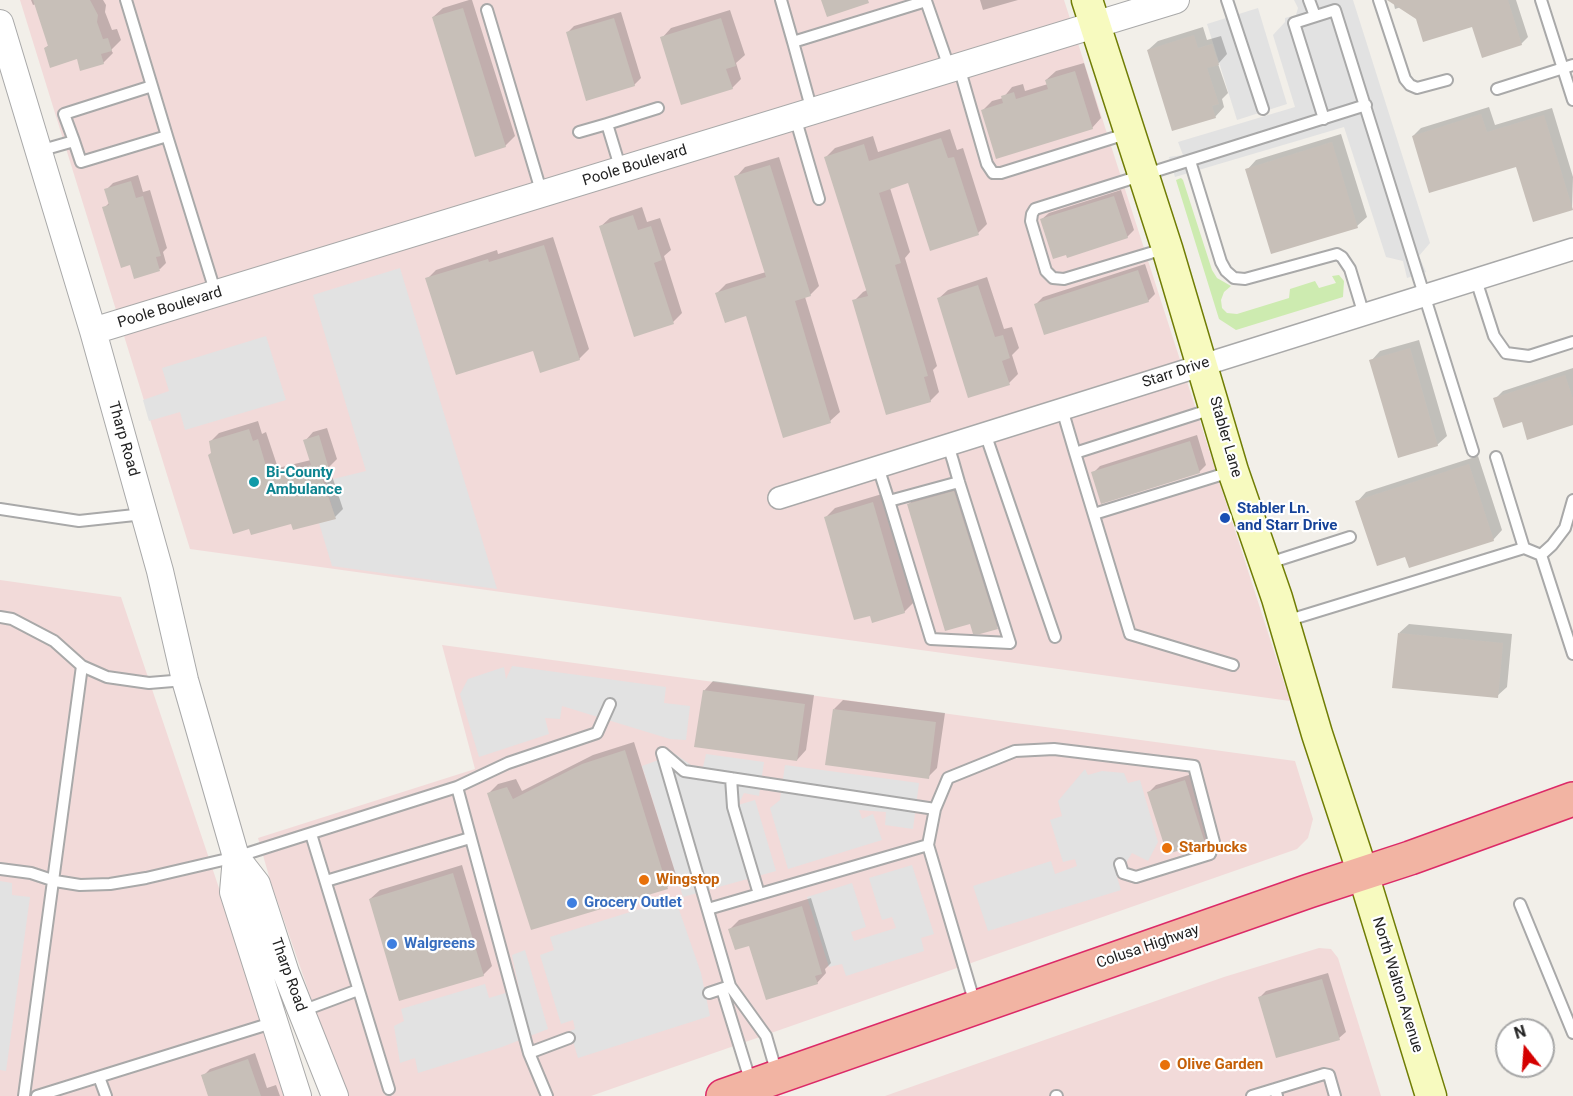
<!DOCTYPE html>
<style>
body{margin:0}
#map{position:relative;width:1573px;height:1096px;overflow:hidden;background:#f2efe9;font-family:Roboto,sans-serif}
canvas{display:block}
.north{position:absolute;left:1495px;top:1018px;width:60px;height:60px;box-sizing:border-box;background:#fff;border:2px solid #a7a7a7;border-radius:50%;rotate:343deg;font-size:16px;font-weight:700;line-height:24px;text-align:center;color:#222}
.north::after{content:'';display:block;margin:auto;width:21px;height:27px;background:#d40000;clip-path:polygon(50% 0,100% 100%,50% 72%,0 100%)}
</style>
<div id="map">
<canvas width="1573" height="1096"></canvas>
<div class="north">N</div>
</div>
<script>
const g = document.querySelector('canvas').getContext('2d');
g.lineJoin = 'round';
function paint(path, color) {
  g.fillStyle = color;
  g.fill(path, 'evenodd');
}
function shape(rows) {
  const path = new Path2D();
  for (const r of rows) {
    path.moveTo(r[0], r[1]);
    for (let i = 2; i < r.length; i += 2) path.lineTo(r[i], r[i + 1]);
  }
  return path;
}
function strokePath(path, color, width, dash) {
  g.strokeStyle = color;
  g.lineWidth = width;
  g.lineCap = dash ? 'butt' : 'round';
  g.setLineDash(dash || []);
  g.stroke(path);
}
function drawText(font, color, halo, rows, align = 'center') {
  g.font = font + ' Roboto,sans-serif';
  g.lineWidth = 4.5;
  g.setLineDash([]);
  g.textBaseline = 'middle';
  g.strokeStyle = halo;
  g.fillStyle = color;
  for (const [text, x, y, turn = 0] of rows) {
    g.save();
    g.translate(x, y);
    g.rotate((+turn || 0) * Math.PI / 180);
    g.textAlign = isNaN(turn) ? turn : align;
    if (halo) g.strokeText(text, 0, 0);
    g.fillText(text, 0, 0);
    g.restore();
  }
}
const commercial = shape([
 [20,0,1064,0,1290,701,190,549],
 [0,580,121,597,289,1096,0,1096],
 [442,645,1295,761,1313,819,1308,838,1297,849,591,1096,345,1096,271,883,258,838,475,769],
 [1319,948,1331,949,1338,958,1381,1096,885,1096,1224,977]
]);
const grass = shape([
 [1181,178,1183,180,1212,270,1217,278,1231,286,1224,292,1221,300,1222,308,1227,313,1237,314,1289,298,1290,289,1315,281,1319,288,1336,283,1332,276,1339,275,1344,281,1343,297,1236,330,1219,319,1176,180]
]);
const parking = shape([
 [1294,0,1353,0,1430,243,1419,256,1426,272,1407,278,1403,261,1386,257,1344,127,1175,177,1169,157,1183,155,1178,142,1295,107,1273,35,1285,22,1285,18,1296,15,1298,8],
 [1258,8,1287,104,1237,120,1207,24],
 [400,268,497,589,332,566,319,523,335,519,325,481,366,471,313,295],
 [266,336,286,400,185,430,180,412,149,421,143,400,169,391,162,368],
 [512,666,666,687,664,703,690,706,686,740,670,739,562,706,560,719,545,718,549,734,479,757,460,694,468,679,504,667,506,679],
 [675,754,691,765,703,767,706,754,764,762,759,796,744,793,738,805,755,800,776,871,683,897,642,766],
 [785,765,919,783,913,829,885,825,886,812,859,810,862,819,873,814,882,840,788,869,770,808,780,800],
 [1085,769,1088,775,1102,771,1124,773,1128,783,1140,780,1158,842,1148,861,1132,853,1117,877,1121,890,988,931,973,886,1051,861,1055,874,1077,866,1075,859,1063,862,1050,820,1062,816,1058,801],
 [912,865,934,934,921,938,924,951,846,976,842,964,829,967,807,897,852,883,866,927,851,932,854,941,896,928,892,917,882,920,869,878],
 [0,881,12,883,12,895,30,897,6,1071,0,1070],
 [675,898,701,973,710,1016,578,1058,570,1031,575,1029,573,1020,561,1024,540,955,554,950,550,937],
 [525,950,548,1029,502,1047,418,1073,415,1058,400,1063,394,1026,404,1021,401,1009,485,984,489,998,519,989,512,955]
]);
const shadow = shape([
 [31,0,103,0,106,5,105,12,112,30,117,29,121,40,111,50,113,53,103,63,45,48,49,45,36,4,33,5],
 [469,0,472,0,515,136,505,146,433,17,443,8],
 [980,0,1018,0,983,10],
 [1393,0,1516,0,1528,37,1521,44,1473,25,1417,18,1401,7,1395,9],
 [730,10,745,55,736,63,741,79,732,88,662,38,671,28],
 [621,12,641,78,634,85,567,33,574,26],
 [1203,27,1207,40,1221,36,1227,54,1218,64,1228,93,1222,99,1224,107,1215,117,1148,50,1158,41],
 [1084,63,1101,118,1092,128,982,111,992,101,1003,98,1012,87,1023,84,1025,91,1048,84,1046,80,1056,71],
 [1489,107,1495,125,1552,108,1573,177,1572,209,1517,165,1413,136,1421,128],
 [950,129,957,150,963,148,987,224,978,233,909,182,890,188,910,252,905,258,937,366,933,370,939,392,930,401,854,301,863,292,867,290,826,157,835,148,873,136,878,152],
 [1341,134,1367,217,1357,226,1247,170,1256,160],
 [779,157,819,286,810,295,805,297,840,412,830,421,747,315,717,293,726,284,766,272,736,177,745,167],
 [138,175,143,192,150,190,167,248,163,252,166,263,160,269,131,263,104,208,110,202,106,190,113,183],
 [1121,190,1134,230,1127,237,1042,219,1049,213],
 [642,207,647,222,660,218,671,250,664,256,682,313,673,322,600,227,610,218],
 [553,237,589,349,579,359,534,349,427,279,436,270,497,250,498,254],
 [1145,264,1155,294,1148,301,1036,304,1043,297],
 [987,277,1004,329,1012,327,1019,348,1012,355,1018,374,1009,383,938,299,948,290],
 [1419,340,1447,436,1437,445,1371,361,1380,351],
 [1573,368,1573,424,1523,420,1495,399,1503,391],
 [258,421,262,434,266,432,278,468,311,460,305,441,313,432,327,428,337,459,329,467,343,509,335,517,213,452,211,441,219,433],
 [1197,435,1206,465,1199,472,1093,473,1100,466],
 [1478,456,1502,530,1493,540,1406,555,1357,502,1366,492],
 [963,483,1006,618,997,627,909,504,918,495],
 [882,494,914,602,904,612,871,614,826,517,835,508],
 [1409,624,1512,634,1507,687,1497,696,1399,633],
 [713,681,814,695,806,750,797,760,704,691],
 [843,700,945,713,937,768,928,777,834,709],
 [634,742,677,878,667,887,532,928,489,793,498,784,516,779,522,791,593,755],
 [1192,774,1211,834,1204,841,1149,792,1156,785],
 [462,865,492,966,483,975,370,899,380,890],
 [811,898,831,963,825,969,826,973,817,983,750,944,730,929,739,920],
 [1328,973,1346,1032,1339,1038,1259,998,1266,991],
 [255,1053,267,1088,276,1085,280,1096,210,1096,203,1076,210,1069]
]);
const building = shape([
 [33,0,90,0,98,15,97,22,103,39,108,38,112,51,101,54,104,64,80,71,77,59,50,68,44,48,48,46],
 [821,0,868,0,869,3,827,17],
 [1387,0,1508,0,1522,45,1482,58,1472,27,1423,42,1416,19],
 [463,8,506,147,475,157,432,17],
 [614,18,635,86,586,101,566,32],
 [721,18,736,66,726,69,733,89,681,105,660,37],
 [1194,35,1198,48,1212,44,1219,65,1207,68,1219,104,1212,106,1216,118,1172,131,1147,50],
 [1075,71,1093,129,996,159,981,110,1003,103,1001,96,1014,92,1016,99,1048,89,1045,80],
 [1481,114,1487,132,1544,115,1573,210,1533,222,1516,167,1429,193,1412,136],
 [941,138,948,158,954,157,979,235,930,251,908,183,879,193,901,263,895,265,928,376,924,377,931,402,886,415,852,300,868,296,824,157,864,144,869,161],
 [1332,142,1358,228,1271,254,1245,169],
 [770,165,811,296,795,301,831,423,783,438,746,316,725,323,715,293,766,277,734,176],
 [131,181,136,198,143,196,161,256,156,257,160,271,134,279,130,265,121,268,102,207,109,205,104,189],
 [1114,196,1128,238,1067,258,1066,255,1053,259,1040,219],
 [633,215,638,230,651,226,662,260,654,263,674,324,634,337,599,226],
 [544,245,580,360,540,373,533,351,456,375,425,278,488,259,489,262],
 [1138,270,1149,302,1044,335,1034,304],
 [978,285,995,337,1003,335,1010,358,1002,361,1010,385,968,398,937,298],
 [1410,348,1438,446,1398,458,1369,360],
 [1565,375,1573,399,1573,425,1527,440,1522,422,1503,428,1493,398],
 [249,429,253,441,258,439,269,476,311,465,303,440,319,435,329,469,320,472,336,519,293,530,291,524,251,535,249,529,233,534,208,455,211,453,209,441],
 [1190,441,1200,473,1101,504,1091,472],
 [1469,464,1494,541,1409,568,1405,557,1377,566,1355,501],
 [954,491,998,629,980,634,973,634,970,624,945,631,907,504],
 [873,502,905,613,872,623,870,616,854,620,824,517],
 [1398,633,1503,643,1498,698,1392,688],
 [703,690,805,704,797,761,694,747],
 [833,709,936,722,929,779,825,765],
 [625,750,668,889,531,930,487,793,507,787,513,799,582,764],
 [1185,780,1205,843,1167,854,1147,792],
 [453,873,484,976,399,1001,369,899],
 [802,906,822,974,815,976,818,984,766,1000,749,946,735,950,728,929],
 [1322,979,1340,1040,1276,1058,1258,997],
 [248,1059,261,1096,208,1096,201,1075]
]);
const service = shape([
 [781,0,793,42],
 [1227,0,1263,109],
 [1309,0,1315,16],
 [1379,0,1405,79,1410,85,1417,88,1447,80],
 [1541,0,1573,100],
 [487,10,542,194],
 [959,67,987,164,993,173,1001,173,1129,133],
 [152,86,167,136],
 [1497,89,1573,65],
 [812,111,793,42,926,1,950,70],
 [795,117,819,199],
 [1324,119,1294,23,1335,10,1473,451],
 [579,132,607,124],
 [74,141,64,114,152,86,126,0],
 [39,151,74,141,81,162,167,136,216,294],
 [1190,161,1221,262,1226,271,1234,278,1245,279,1337,254,1342,257,1350,269,1364,315],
 [621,170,607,124,658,108],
 [1167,248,1064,279,1053,278,1046,271,1031,221,1032,214,1035,209,1366,105],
 [1476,280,1494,336,1506,353,1529,356,1573,342],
 [1062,409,1075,453,1212,409],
 [985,433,1055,637],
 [948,445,953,461,959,482,1010,643,931,639,889,501,959,482],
 [1075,453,1130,634,1233,665],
 [1496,457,1524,548],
 [878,467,889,501],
 [0,509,79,521,144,514],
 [1094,514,1230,472],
 [1541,555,1552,545,1565,528,1573,500],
 [1266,564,1350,537],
 [0,617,12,619,54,641,82,666,107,677,149,683,185,680],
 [1286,621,1524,548,1541,555,1573,654],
 [662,753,730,986,766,1036,777,1074],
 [663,753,684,771,935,809],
 [731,778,733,807,759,894],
 [457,787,529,1053,547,1096],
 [311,834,389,1089],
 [0,869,31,873,55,881,80,885,110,884,146,878,236,857,457,787,508,763,597,733,610,704],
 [326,881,470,838],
 [1520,904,1573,1033],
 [708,909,928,845],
 [722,989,751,1083],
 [709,993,727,987],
 [975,1004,928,845,935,809,948,778,1015,751,1054,749,1194,766,1214,842,1210,854,1136,877,1123,873,1120,864],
 [302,1011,358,990],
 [529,1053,569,1038],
 [99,1077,106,1096],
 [1275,1089,1324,1074,1329,1075,1335,1096],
 [24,1096,82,666],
 [37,1096,275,1022],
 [1056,1096,1057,1096],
 [1252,1096,1275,1089,1277,1096]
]);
const minor = shape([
 [779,498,1573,249]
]);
const tertiary = shape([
 [0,23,93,331,160,571,185,680,236,857,257,884,286,973,335,1096],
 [93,331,1176,0],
 [236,857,233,892,298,1096]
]);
const secondary = shape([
 [1087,0,1167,248,1233,471,1277,598,1317,734,1363,874,1431,1096]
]);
const trunk = shape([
 [723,1096,1309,891,1410,858,1573,799]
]);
const markers = [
 [254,482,6,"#0f9aa8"],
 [1225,518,6,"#1a4fb4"],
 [1167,848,6,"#e8710a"],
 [644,880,6,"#e8710a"],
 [572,903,6,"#3f7fe0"],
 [392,944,6,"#3f7fe0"],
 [1165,1065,6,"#e8710a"]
];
const streetNames = [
 ["Poole Boulevard",635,166,-17],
 ["Poole Boulevard",170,308,-17],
 ["Starr Drive",1176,373,-18],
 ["Stabler Lane",1225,437,74],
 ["Tharp Road",123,439,74],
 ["Colusa Highway",1148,947,-19],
 ["Tharp Road",288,975,70],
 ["North Walton Avenue",1397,985,73]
];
const cultureNames = [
 ["Bi-County",266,473],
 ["Ambulance",266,490]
];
const transitNames = [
 ["Stabler Ln.",1237,509],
 ["and Starr Drive",1237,526]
];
const foodNames = [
 ["Starbucks",1179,848],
 ["Wingstop",656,880],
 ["Olive Garden",1177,1065]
];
const shopNames = [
 ["Grocery Outlet",584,903],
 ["Walgreens",404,944]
];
paint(commercial, '#f2dad9');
paint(grass, '#cdebb0');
paint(parking, '#e2e2e2');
paint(shadow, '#0003');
paint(building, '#c7bfb8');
strokePath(service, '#a9a9a9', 14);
strokePath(minor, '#a9a9a9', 24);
strokePath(tertiary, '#a9a9a9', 28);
strokePath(secondary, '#707d05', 33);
strokePath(trunk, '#dc2a67', 36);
strokePath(service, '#fff', 10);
strokePath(minor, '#fff', 21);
strokePath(tertiary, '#fff', 26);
strokePath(secondary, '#f7fabf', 30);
strokePath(trunk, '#f2b4a3', 33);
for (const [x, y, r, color] of markers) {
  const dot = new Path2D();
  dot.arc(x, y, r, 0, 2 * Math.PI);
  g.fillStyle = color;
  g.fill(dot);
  strokePath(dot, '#fff', 2);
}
drawText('15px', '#222', '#fff', streetNames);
drawText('bold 15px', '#0d838f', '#fff', cultureNames, 'left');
drawText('bold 15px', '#164399', '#fff', transitNames, 'left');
drawText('bold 15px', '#c56008', '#fff', foodNames, 'left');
drawText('bold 15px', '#366cbe', '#fff', shopNames, 'left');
</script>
